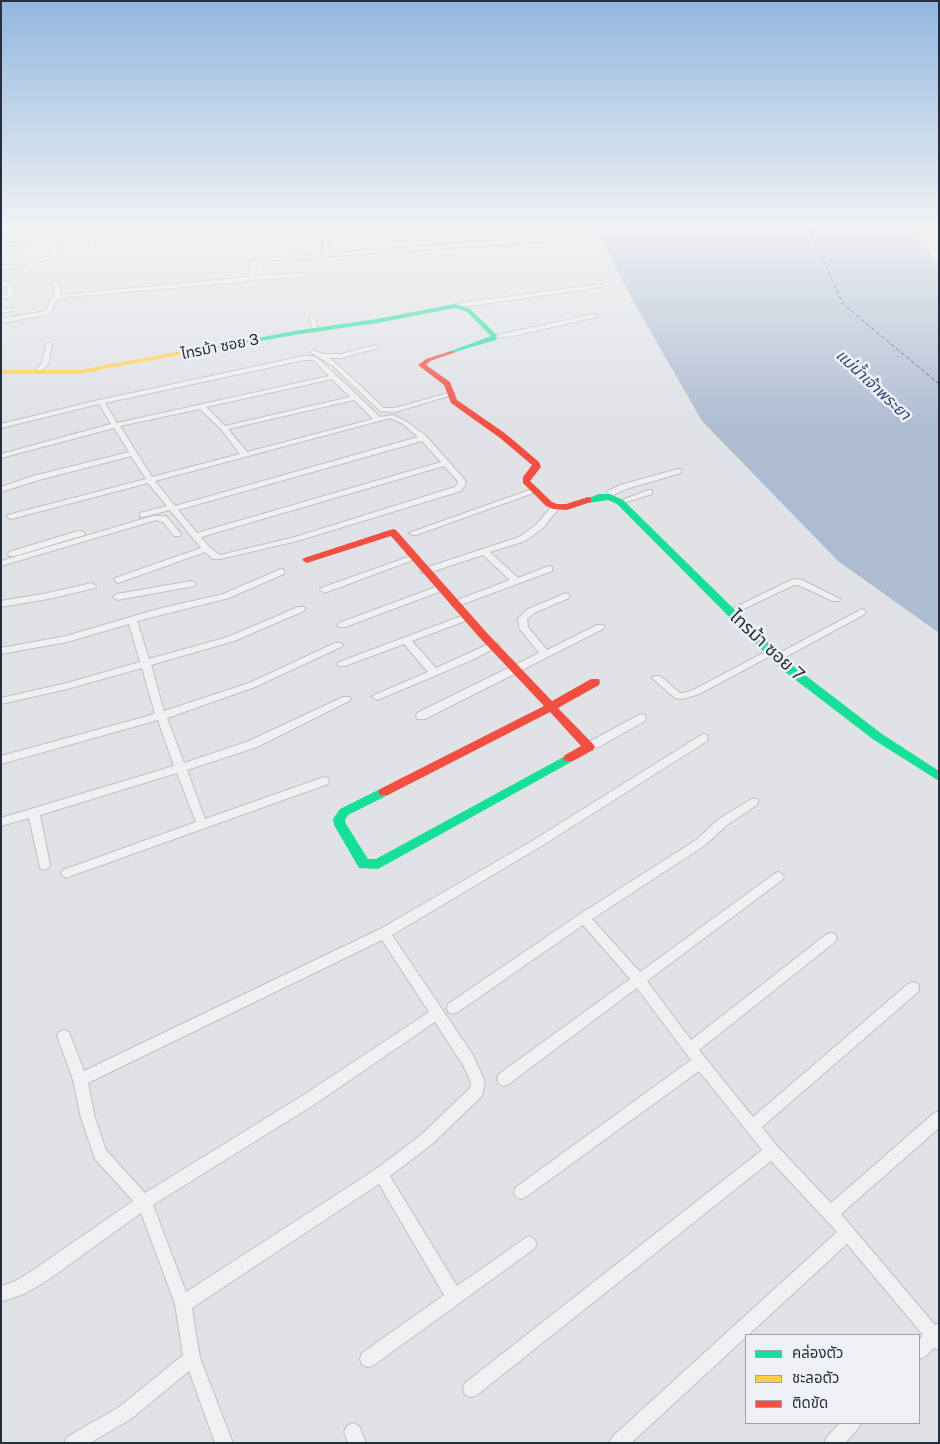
<!DOCTYPE html>
<meta charset="utf-8">
<style>
body{margin:0}
#map{position:relative;width:940px;height:1444px;overflow:hidden;background:#e0e2e6;font-family:"Public Sans","Noto Sans Thai",sans-serif}
canvas{display:block}
.frame{position:absolute;inset:0;border:2px solid #272e3f;pointer-events:none}
.legend{position:absolute;left:745px;top:1334px;width:175px;height:90px;box-sizing:border-box;background:#eef0f6;border:1px solid #9ea2ad;margin:0;padding:6px 9px;list-style:none;font-size:15px;color:#272e3f}
.legend li{display:flex;align-items:center;gap:10px;height:25px}
.legend b{width:25px;border:1px solid #9ea2ad}
</style>
<div id="map">
<canvas width="940" height="1444"></canvas>
<div class="frame"></div>
<ul class="legend">
<li><b style="height:6px;background:#16e098"></b>คล่องตัว</li>
<li><b style="height:6px;background:#ffcf43"></b>ชะลอตัว</li>
<li><b style="height:6px;background:#f24e42"></b>ติดขัด</li>
</ul>
</div>
<script>
const g = document.querySelector('canvas').getContext('2d');
g.lineJoin = 'round';
function paint(path, color) {
  g.fillStyle = color;
  g.fill(path, 'evenodd');
}
function shape(rows) {
  const path = new Path2D();
  for (const r of rows) {
    path.moveTo(r[0], r[1]);
    for (let i = 2; i < r.length; i += 2) path.lineTo(r[i], r[i + 1]);
  }
  return path;
}
function strokePath(path, color, width, dash) {
  g.strokeStyle = color;
  g.lineWidth = width;
  g.lineCap = dash ? 'butt' : 'round';
  g.setLineDash(dash || []);
  g.stroke(path);
}
function drawText(font, color, halo, rows, align = 'center') {
  g.font = font + ' "Public Sans","Noto Sans Thai",sans-serif';
  g.lineWidth = 5;
  g.setLineDash([]);
  g.textBaseline = 'middle';
  g.strokeStyle = halo;
  g.fillStyle = color;
  for (const [text, x, y, turn = 0] of rows) {
    g.save();
    g.translate(x, y);
    g.rotate((+turn || 0) * Math.PI / 180);
    g.textAlign = isNaN(turn) ? turn : align;
    if (halo) g.strokeText(text, 0, 0);
    g.fillText(text, 0, 0);
    g.restore();
  }
}
const water = shape([
 [594,225,907,225,931,256,939,263,939,633,838,561,702,421,632,299]
]);
const ferry = shape([
 [807,225,843,304,939,384]
]);
const street = shape([
 [24,225,28,225,26,257,28,260,52,256,56,225,60,225,57,258,28,264,22,262,20,256,1,258,1,254,21,254,22,244,1,247,1,243,22,242,24,225],
 [90,225,95,225,92,231,95,245,92,247,89,245,88,231,90,225],
 [221,225,225,225,225,230,221,230,221,225],
 [244,225,249,225,248,229,244,229,244,225],
 [264,225,269,225,269,230,265,230,264,225],
 [320,225,325,225,329,240,329,253,549,237,552,239,549,241,260,261,256,264,255,276,303,273,306,275,303,277,250,280,243,282,67,297,56,300,51,312,46,315,1,323,1,319,46,311,51,299,55,297,53,283,56,281,59,283,61,295,248,277,250,275,250,263,257,259,323,254,323,240,320,225],
 [20,231,22,233,1,235,1,232,20,231],
 [23,264,26,266,25,267,1,270,1,266,23,264],
 [1,282,12,284,14,289,11,297,1,299,1,295,7,295,8,289,7,286,1,286,1,282],
 [600,284,603,286,602,287,455,308,452,306,455,304,600,284],
 [11,308,13,309,13,311,1,313,1,309,11,308],
 [595,314,597,315,597,317,513,336,495,338,492,336,595,314],
 [312,316,315,318,318,330,313,329,309,318,312,316],
 [49,342,52,344,48,364,39,373,35,373,35,371,42,363,46,344,49,342],
 [376,345,378,346,378,348,341,358,329,358,337,364,384,408,395,408,452,392,455,394,395,412,380,411,333,366,310,352,313,350,323,354,341,354,376,345],
 [304,356,313,356,320,360,380,417,393,415,407,422,426,436,464,479,466,483,461,491,297,541,220,559,213,559,205,552,118,583,114,580,115,578,201,548,170,510,143,517,140,517,140,513,167,506,148,483,11,519,7,517,8,515,146,479,131,456,39,480,1,492,1,487,33,476,129,452,114,428,1,458,1,454,111,424,99,404,1,428,1,424,90,402,304,356],
 [304,360,312,360,316,362,329,376,117,423,105,403,304,360],
 [332,379,350,397,225,426,206,407,332,379],
 [354,400,373,419,247,452,228,429,354,400],
 [200,409,221,429,240,454,152,477,120,426,200,409],
 [390,418,403,424,418,437,175,506,155,481,390,418],
 [422,441,441,462,197,533,178,510,422,441],
 [444,466,457,480,458,483,455,487,295,537,220,555,209,547,201,537,444,466],
 [678,469,681,469,681,473,626,489,615,494,613,499,610,499,606,497,608,491,620,485,678,469],
 [532,489,538,489,539,491,416,535,413,535,409,533,532,489],
 [649,490,652,490,652,494,620,504,616,502,649,490],
 [553,505,559,505,560,507,543,528,525,541,490,552,518,578,549,566,552,567,552,571,455,607,451,604,452,602,510,580,483,555,428,573,422,573,421,571,422,569,519,537,537,524,553,505],
 [153,516,166,516,181,534,180,536,174,536,163,522,156,520,1,566,1,561,153,516],
 [78,531,81,531,85,533,84,535,15,556,9,556,8,554,9,552,78,531],
 [411,556,417,556,418,558,327,592,324,593,320,590,321,588,411,556],
 [281,569,284,570,284,574,229,598,137,621,149,659,228,637,298,607,304,607,305,609,304,611,234,641,151,665,164,711,249,683,335,643,341,643,343,645,341,647,255,687,167,718,184,763,249,741,343,697,349,697,351,699,349,701,257,747,187,770,205,819,324,777,328,778,329,781,328,784,71,876,67,878,63,876,61,873,63,870,196,822,177,773,40,815,50,865,48,868,44,870,40,868,29,818,1,826,1,818,174,766,158,720,1,764,1,756,155,714,142,668,67,689,1,704,1,698,67,683,140,662,129,624,67,642,1,654,1,648,66,636,158,609,223,594,281,569],
 [793,579,802,580,840,599,839,601,833,601,798,585,794,585,733,614,727,614,726,612,793,579],
 [191,581,194,582,195,584,194,586,117,600,113,597,117,594,191,581],
 [92,583,96,586,95,588,48,599,1,607,1,601,48,593,92,583],
 [441,585,445,588,444,590,345,627,339,627,337,625,339,623,441,585],
 [566,593,570,596,569,598,534,613,527,619,528,627,547,650,597,625,603,625,605,627,603,629,425,719,417,719,416,716,417,713,539,653,519,628,518,618,528,609,566,593],
 [862,609,866,612,865,614,780,660,777,661,772,658,774,656,862,609],
 [467,614,470,615,471,617,470,619,412,641,436,668,491,643,497,643,499,645,497,647,472,660,380,699,377,700,372,697,374,695,428,672,404,644,345,666,339,666,337,664,339,662,467,614],
 [771,649,776,652,774,654,699,694,683,699,675,698,652,678,654,676,660,676,680,693,683,693,693,690,771,649],
 [641,714,645,715,646,718,645,721,593,750,585,750,584,747,585,744,641,714],
 [703,734,707,735,708,738,707,741,540,847,392,935,473,1055,485,1082,482,1096,431,1145,390,1176,457,1286,524,1239,529,1236,534,1239,537,1244,534,1249,374,1365,368,1367,362,1365,360,1359,362,1353,444,1295,379,1184,192,1308,200,1358,233,1443,215,1443,189,1371,131,1419,90,1443,64,1443,67,1437,119,1407,183,1355,175,1304,141,1213,48,1280,26,1293,1,1302,1,1286,16,1281,36,1268,133,1201,95,1159,81,1118,73,1080,57,1036,59,1032,64,1030,69,1032,84,1071,380,929,532,841,703,734],
 [382,940,429,1012,305,1094,145,1193,106,1150,95,1118,88,1083,382,940],
 [435,1022,463,1065,471,1082,470,1088,421,1135,376,1169,186,1292,153,1205,315,1104,435,1022],
 [753,798,757,799,758,802,757,805,727,825,704,846,592,919,640,972,774,874,778,872,782,874,784,877,782,880,647,981,691,1040,827,934,831,933,835,934,837,938,835,942,699,1050,753,1117,908,984,913,982,918,984,919,988,918,992,762,1127,777,1146,831,1203,934,1113,939,1111,939,1128,841,1214,935,1325,939,1323,939,1350,934,1348,925,1357,919,1359,919,1340,923,1335,847,1244,631,1443,609,1443,612,1437,837,1232,771,1161,477,1395,471,1397,465,1395,463,1389,465,1383,762,1150,699,1071,526,1197,521,1199,516,1197,514,1192,516,1187,691,1060,637,988,509,1084,504,1086,499,1084,497,1079,499,1074,630,979,583,925,458,1012,453,1014,448,1012,447,1008,448,1004,580,914,696,840,719,819,753,798],
 [353,1423,359,1426,366,1443,348,1443,344,1432,347,1426,353,1423],
 [840,1423,861,1423,858,1429,845,1443,824,1443,827,1437,840,1423]
]);
const fast = shape([
 [455,304,470,309,497,335,496,340,451,353,451,351,491,336,466,311,455,308,377,323,294,335,204,351,201,349,294,331,377,319,455,304],
 [599,494,610,494,623,500,788,662,882,734,939,771,939,781,874,740,780,668,617,504,608,500,588,503,584,500,599,494],
 [569,754,573,755,575,758,573,761,378,869,359,868,334,825,333,819,340,809,380,789,388,789,390,792,388,795,348,815,345,820,346,824,368,859,376,859,569,754]
]);
const slow = shape([
 [204,347,207,349,206,350,79,374,1,374,1,370,79,370,204,347]
]);
const jam = shape([
 [451,351,456,352,430,361,426,365,450,382,457,400,506,434,539,462,541,467,530,481,552,502,557,504,566,504,588,497,591,498,591,502,567,510,553,509,546,506,523,483,523,477,532,465,500,438,451,403,444,385,418,365,426,359,451,351],
 [393,529,396,530,487,633,552,701,591,679,599,679,600,682,599,685,558,708,593,744,595,747,593,750,573,761,565,761,563,758,565,755,581,746,550,712,388,795,380,795,378,792,380,789,544,706,479,637,391,536,310,562,307,563,302,560,304,558,393,529]
]);
const farStreetnames = [
 ["ไทรม้า ซอย 3",220,347,-11]
];
const farWaternames = [
 ["แม่น้ำเจ้าพระยา",873,385,43]
];
const streetNames = [
 ["ไทรม้า ซอย 7",767,646,43]
];
paint(water, '#aebcd2');
strokePath(ferry, '#314973', 1, [4, 2.5]);
strokePath(street, '#bec0c4', 2);
paint(street, '#f0f0f2');
paint(fast, '#16e098');
paint(slow, '#ffcf43');
paint(jam, '#f24e42');
const sky = g.createLinearGradient(0, 0, 0, 427);
sky.addColorStop(0, '#91b7df');
sky.addColorStop(0.53, '#f1f2f4');
sky.addColorStop(1, '#f1f2f400');
g.fillStyle = sky;
g.fillRect(0, 0, 940, 427);
drawText('15px', '#272e3f', '#eef0f6', farStreetnames);
drawText('italic 16px', '#314973', '#eef0f6', farWaternames);
drawText('18px', '#272e3f', '#eef0f6', streetNames);
</script>
